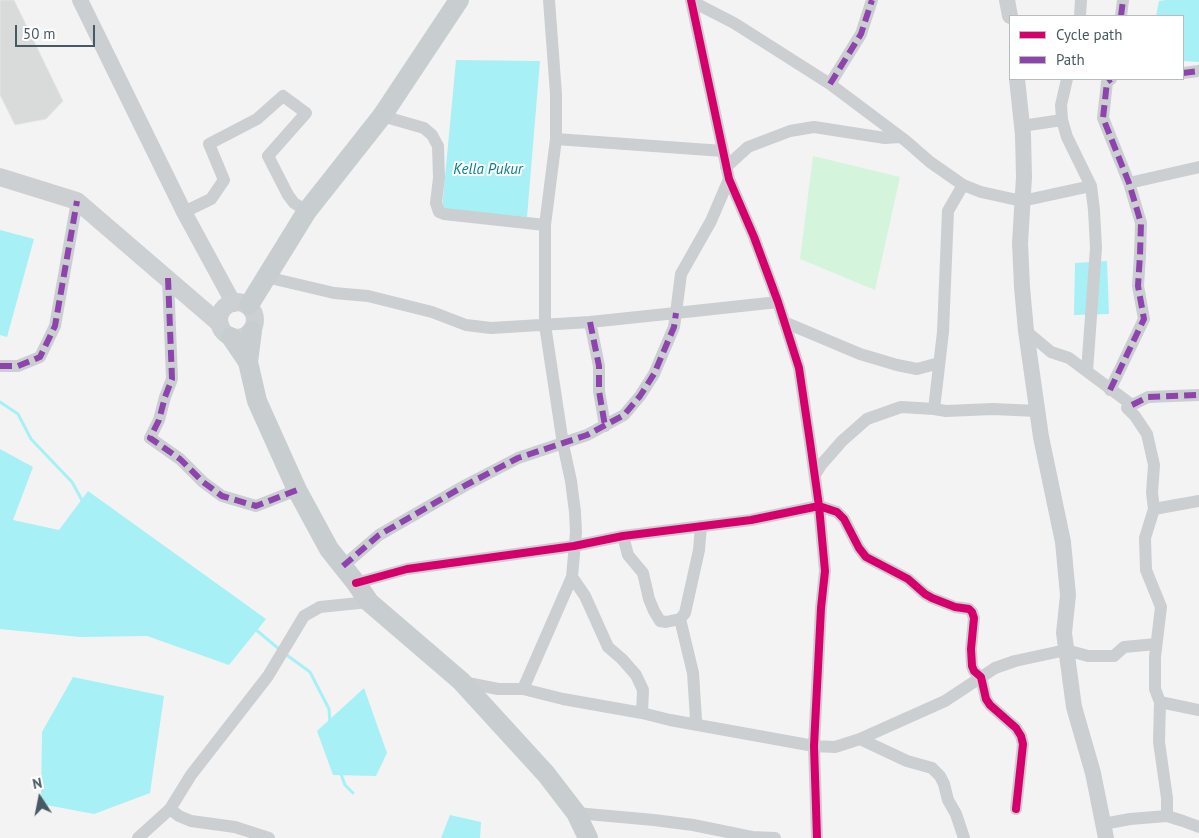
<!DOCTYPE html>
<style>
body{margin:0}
#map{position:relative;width:1199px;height:838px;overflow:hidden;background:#f3f3f3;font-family:"PT Sans",sans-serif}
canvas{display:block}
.legend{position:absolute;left:1009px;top:15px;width:175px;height:65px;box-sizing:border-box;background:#fff;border:1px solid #b5bdc0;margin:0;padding:6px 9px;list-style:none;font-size:15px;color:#475962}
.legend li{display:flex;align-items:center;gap:10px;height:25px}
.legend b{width:25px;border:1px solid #b5bdc0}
.north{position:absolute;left:15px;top:773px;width:50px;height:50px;-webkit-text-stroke:4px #fff;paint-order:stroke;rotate:349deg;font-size:14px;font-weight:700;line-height:20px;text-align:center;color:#475962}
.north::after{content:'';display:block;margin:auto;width:18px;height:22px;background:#475962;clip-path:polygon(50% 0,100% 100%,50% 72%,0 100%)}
.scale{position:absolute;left:15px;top:25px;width:80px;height:22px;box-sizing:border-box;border:2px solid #475962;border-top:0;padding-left:6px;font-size:15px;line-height:18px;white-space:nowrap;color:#475962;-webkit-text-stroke:4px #fff;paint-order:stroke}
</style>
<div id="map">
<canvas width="1199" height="838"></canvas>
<ul class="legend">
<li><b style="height:6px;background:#d6006c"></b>Cycle path</li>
<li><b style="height:6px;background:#8e44ad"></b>Path</li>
</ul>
<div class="north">N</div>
<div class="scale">50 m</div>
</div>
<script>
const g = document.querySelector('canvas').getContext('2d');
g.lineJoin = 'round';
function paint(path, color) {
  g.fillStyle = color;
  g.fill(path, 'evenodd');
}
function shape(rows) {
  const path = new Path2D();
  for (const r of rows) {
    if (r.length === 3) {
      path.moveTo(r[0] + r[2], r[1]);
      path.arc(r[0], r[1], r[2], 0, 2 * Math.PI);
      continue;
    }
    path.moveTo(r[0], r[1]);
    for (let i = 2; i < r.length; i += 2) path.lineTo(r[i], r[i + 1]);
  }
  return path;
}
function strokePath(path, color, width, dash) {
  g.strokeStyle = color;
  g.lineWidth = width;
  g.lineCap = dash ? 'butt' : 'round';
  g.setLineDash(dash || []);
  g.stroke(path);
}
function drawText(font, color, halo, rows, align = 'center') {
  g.font = font + ' "PT Sans",sans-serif';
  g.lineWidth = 4;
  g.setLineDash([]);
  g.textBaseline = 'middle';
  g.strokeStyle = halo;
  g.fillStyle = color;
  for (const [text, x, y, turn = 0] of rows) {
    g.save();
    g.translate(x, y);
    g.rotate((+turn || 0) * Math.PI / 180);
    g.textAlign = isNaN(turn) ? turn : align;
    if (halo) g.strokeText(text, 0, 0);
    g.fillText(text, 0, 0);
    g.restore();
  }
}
const green = shape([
 [813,156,900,177,875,290,800,259]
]);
const water = shape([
 [1166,0,1199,0,1199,62,1183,61,1183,16,1156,16,1159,1],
 [456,60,540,61,527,217,442,209],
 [0,230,34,239,7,337,0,335],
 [1107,261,1109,314,1074,315,1075,263],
 [0,449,33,467,13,520,59,530,88,491,266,619,229,665,147,636,80,637,0,629],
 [73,677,164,696,150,793,94,814,41,804,42,732],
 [364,688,387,753,376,776,333,775,317,731],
 [450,815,481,822,480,838,441,838]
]);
const stream = shape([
 [0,402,18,414,31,439,72,482,83,502],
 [255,629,279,649],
 [284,653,310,672,329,709,330,724],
 [341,774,345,785,353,793]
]);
const building = shape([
 [0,0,14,0,63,101,46,119,15,125,0,95,0,0]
]);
const minor = shape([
 [691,0,729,179,754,237,778,302,799,368,810,442,819,506,825,571,821,608,814,746,817,838],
 [691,1,734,23,830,84,906,141,930,162,963,185,981,192,1022,201,1091,186],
 [1080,16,1081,0],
 [1121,16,1123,0],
 [1183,73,1199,71],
 [1067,79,1061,105,1062,120,1067,137,1091,186,1094,210,1096,248,1087,371],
 [830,84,861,34,872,0],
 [382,116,424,128,432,135,438,146,439,178,436,203,439,212,444,214,545,225],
 [1022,126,1062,120],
 [556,139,723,151],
 [726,167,748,147,790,131,814,127,885,138,900,137],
 [1129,183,1199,167],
 [184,212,211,199,224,180,209,144,257,119,283,96,306,113,268,156,288,195,294,203,307,211],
 [266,277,334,293,368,296,432,312,466,325,491,328,590,322,676,313,681,274,711,221,729,179],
 [168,278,172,379,165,397,159,420,150,438,180,459,203,482,222,496,256,506,297,490],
 [590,322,599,366,599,391,605,426],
 [784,322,860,354,897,365,917,369,939,363],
 [1026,331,1051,352,1069,358,1132,405,1127,408,1135,416,1147,434,1154,465,1152,493,1154,509,1145,538,1146,570,1161,607,1155,657,1155,689,1160,702,1199,710],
 [0,366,18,366,40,357,55,326,77,201],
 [1110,390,1144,319,1138,286,1140,255,1141,223,1129,183,1103,118,1107,82,1111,79],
 [1132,405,1148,397,1199,395],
 [934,409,943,332,948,211,963,185],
 [815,475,821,465,842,441,867,419,901,407,934,409,946,411,993,409,1037,411],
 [1154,509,1199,501],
 [623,536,628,555,643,573,649,599,654,611,660,621,666,622,680,619,685,613,699,550,701,526],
 [343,566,379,535,466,485,518,458,587,435,624,415,640,396,654,374,674,327,676,313,778,302],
 [572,577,585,596,608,647,622,659,636,675,643,690,642,713],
 [356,583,407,569,574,546,623,536,751,520,819,506,837,512,844,519,859,548,866,557,908,579,925,594,932,598,955,607,969,609,972,612,974,618,971,649,972,666,974,671,981,677,986,699,990,705,1016,728,1021,736,1023,744,1016,809],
 [680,619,693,673,696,719],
 [463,682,498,689,523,689,563,699,642,713,670,720,814,746,835,747,860,739,945,701,995,668,1015,661,1066,650,1088,656,1114,656,1124,647,1156,644],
 [523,689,572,577,576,532,575,512,571,481,563,444,545,325,545,225,556,139,556,94,549,0],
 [1160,702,1159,742,1167,798,1167,816],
 [860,739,907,761,932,768,940,776,944,784,948,800,956,814,964,838],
 [170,809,179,816,191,821,235,827,269,838],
 [576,813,654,820,693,825,752,837,775,838],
 [1103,824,1130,819,1167,816,1183,821,1199,827],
 [138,838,170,809,191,775,268,676,304,616,320,607,369,602]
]);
const tertiary = shape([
 [80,0,184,212,234,304],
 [1007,0,1010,16],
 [1017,79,1023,135,1024,177,1020,243,1022,287,1026,331,1041,437,1063,542,1068,595,1064,633,1074,707,1093,773,1106,838]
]);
const secondary = shape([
 [0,177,77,201,220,324],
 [237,320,18]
]);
const primary = shape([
 [249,305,307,211,382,116,459,0],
 [252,331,248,362,257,401,297,490,329,549,356,583,369,602,461,681,546,774,576,813,588,838],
 [231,337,248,362]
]);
const quiet = shape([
 [1121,16,1123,0],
 [1183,73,1199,71],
 [830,84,861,34,872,0],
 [168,278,172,379,165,397,159,420,150,438,180,459,203,482,222,496,256,506,297,490],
 [590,322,599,366,599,391,605,426],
 [0,366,18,366,40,357,55,326,77,201],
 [1110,390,1144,319,1138,286,1140,255,1141,223,1129,183,1103,118,1107,82,1111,79],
 [1132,405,1148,397,1199,395],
 [343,566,379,535,466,485,518,458,587,435,624,415,640,396,654,374,674,327,676,313]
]);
const cycleway = shape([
 [691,0,729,179,754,237,778,302,799,368,810,442,819,506,825,571,821,608,814,746,817,838],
 [356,583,407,569,574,546,623,536,751,520,819,506,837,512,844,519,859,548,866,557,908,579,925,594,932,598,955,607,969,609,972,612,974,618,971,649,972,666,974,671,981,677,986,699,990,705,1016,728,1021,736,1023,744,1016,809]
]);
const waterNames = [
 ["Kella Pukur",488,170]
];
paint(green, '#d5f4dc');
paint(water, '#a7f0f5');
strokePath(stream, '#a7f0f5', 3);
paint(building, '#d9dbdb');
strokePath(building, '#e4e5e6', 1);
strokePath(minor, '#cbcfd2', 12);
strokePath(tertiary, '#cbcfd2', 16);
strokePath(secondary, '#ccd0d3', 18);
strokePath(primary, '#c8ced0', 20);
strokePath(quiet, '#8e44ad', 6, [12, 6]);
strokePath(cycleway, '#d6006c', 8);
drawText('italic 15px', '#058089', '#fff', waterNames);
</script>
